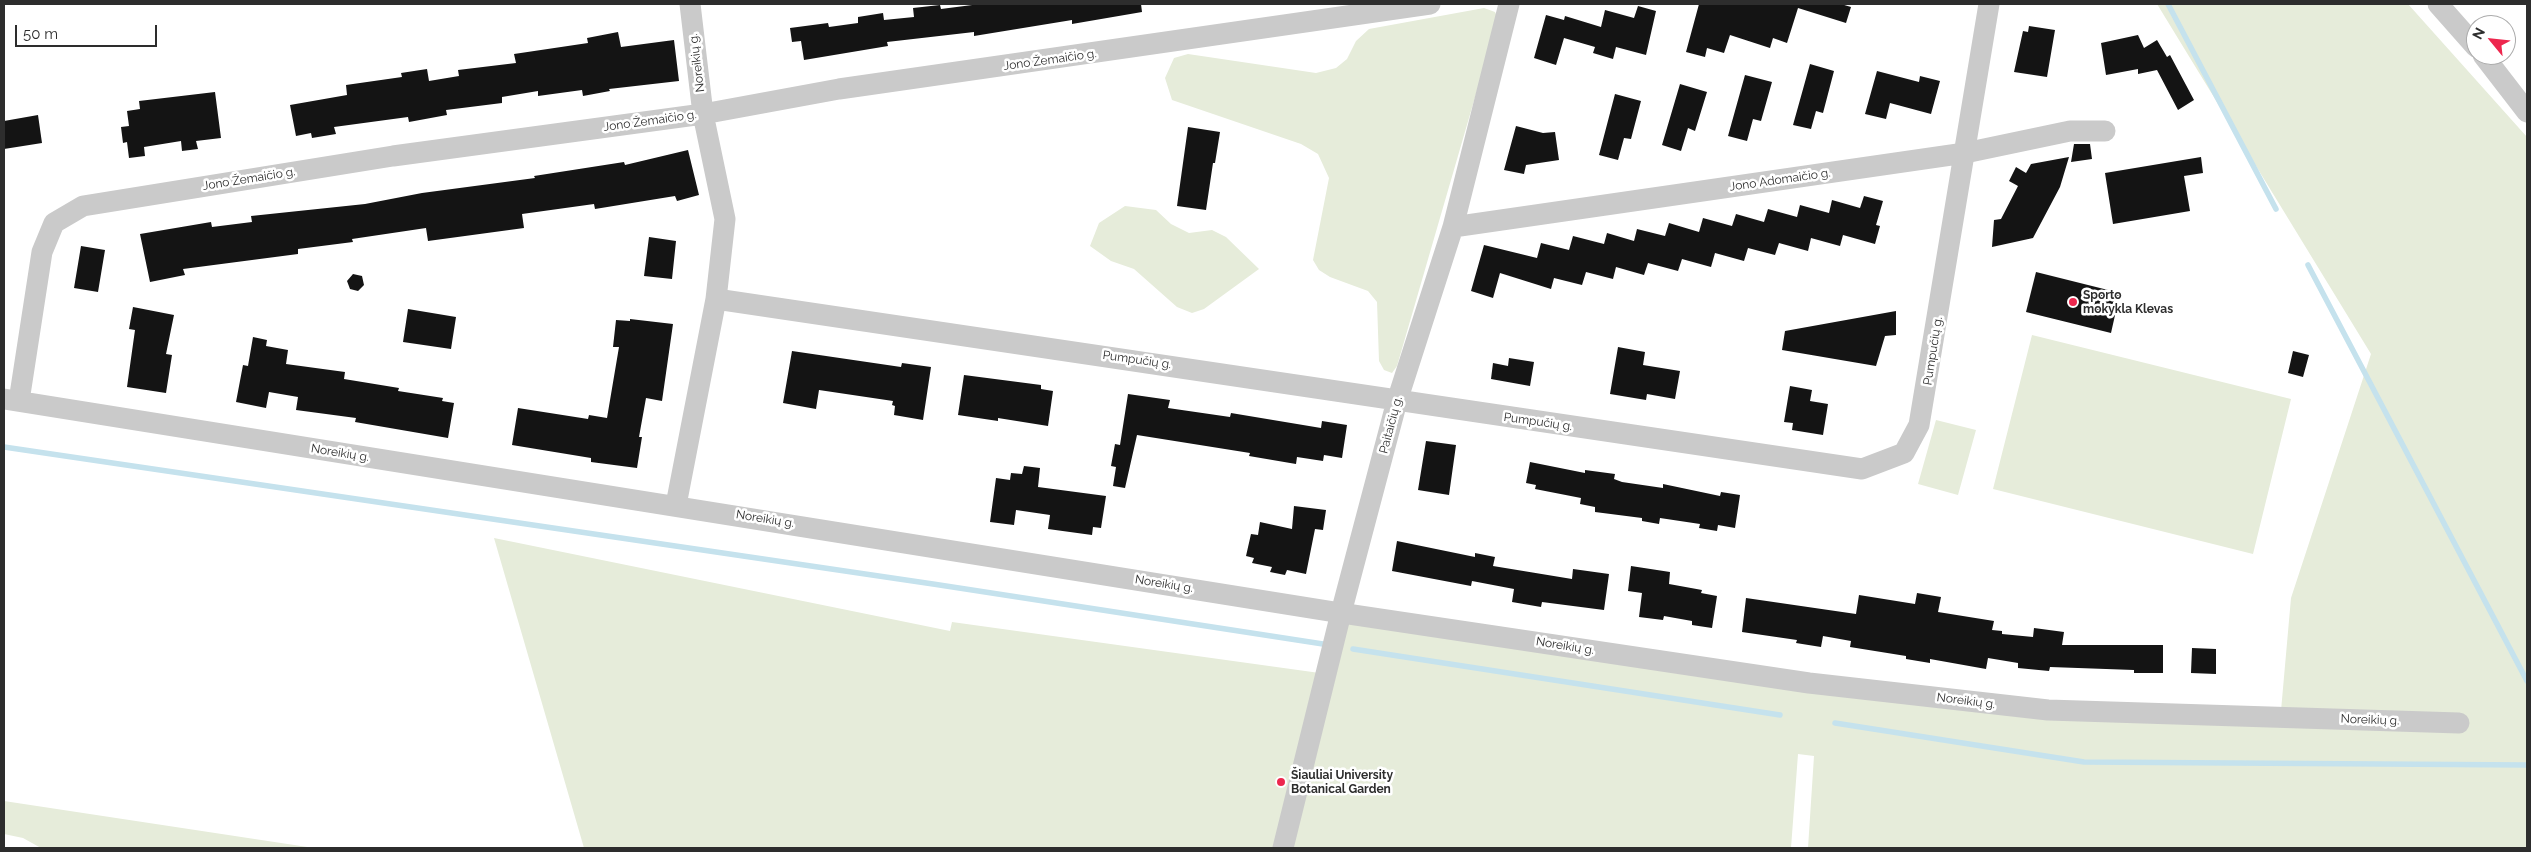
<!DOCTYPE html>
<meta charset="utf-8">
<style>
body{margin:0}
#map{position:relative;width:2531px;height:852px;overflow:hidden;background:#fff;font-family:Raleway,sans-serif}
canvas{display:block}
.frame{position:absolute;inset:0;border:5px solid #2d2d2d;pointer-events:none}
.north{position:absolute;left:2466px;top:15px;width:50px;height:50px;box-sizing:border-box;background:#fff;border:1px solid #ababab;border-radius:50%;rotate:298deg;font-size:14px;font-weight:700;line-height:20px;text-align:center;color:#2d2d2d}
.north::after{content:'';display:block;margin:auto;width:18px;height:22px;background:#ed274e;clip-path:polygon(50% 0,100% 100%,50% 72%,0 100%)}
.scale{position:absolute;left:15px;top:25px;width:142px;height:22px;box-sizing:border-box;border:2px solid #2d2d2d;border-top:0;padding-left:6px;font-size:15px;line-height:18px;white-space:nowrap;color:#2d2d2d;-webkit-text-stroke:4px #fff;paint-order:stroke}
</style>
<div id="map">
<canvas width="2531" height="852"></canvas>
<div class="frame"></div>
<div class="north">N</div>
<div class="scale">50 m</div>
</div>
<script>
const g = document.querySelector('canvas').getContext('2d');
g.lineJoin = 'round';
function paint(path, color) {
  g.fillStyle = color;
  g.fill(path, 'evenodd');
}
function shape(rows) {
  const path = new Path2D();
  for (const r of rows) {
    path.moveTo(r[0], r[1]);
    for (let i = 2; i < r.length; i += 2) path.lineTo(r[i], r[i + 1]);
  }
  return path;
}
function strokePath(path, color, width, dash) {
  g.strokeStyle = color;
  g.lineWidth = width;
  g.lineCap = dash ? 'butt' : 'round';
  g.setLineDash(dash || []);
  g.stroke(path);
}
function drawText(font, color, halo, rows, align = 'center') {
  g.font = font + ' Raleway,sans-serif';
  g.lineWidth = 5;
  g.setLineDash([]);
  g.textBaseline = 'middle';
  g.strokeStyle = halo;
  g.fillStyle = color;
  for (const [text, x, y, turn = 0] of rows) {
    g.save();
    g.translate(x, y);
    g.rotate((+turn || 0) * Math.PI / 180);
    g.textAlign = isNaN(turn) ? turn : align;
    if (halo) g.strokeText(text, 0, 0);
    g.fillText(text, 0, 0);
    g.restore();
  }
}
const green = shape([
 [2157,4,2408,4,2527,137,2527,848,1808,848,1814,756,1798,754,1791,848,584,848,494,538,950,631,952,622,1334,675,1347,623,1823,694,2280,722,2291,598,2371,354],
 [1484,8,1495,12,1498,18,1397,366,1392,373,1384,370,1379,361,1377,302,1368,291,1330,277,1319,270,1313,260,1329,178,1318,154,1301,144,1172,100,1165,78,1174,58,1188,54,1316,73,1336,68,1347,59,1356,41,1369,29],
 [1125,206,1156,210,1171,224,1189,233,1212,230,1226,237,1259,269,1204,309,1192,313,1177,307,1134,269,1111,261,1090,246,1099,223],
 [2032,335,2291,399,2253,554,1993,489],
 [1936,420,1976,430,1958,495,1918,484],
 [4,801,314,848,41,848,23,838,4,834]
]);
const stream = shape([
 [2168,4,2276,209],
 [2308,265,2527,681],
 [4,447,933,584,1323,644],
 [1353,649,1780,715],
 [1835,723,2084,762,2527,765]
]);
const building = shape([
 [980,4,1141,4,1142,12,1072,24,1072,20,974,36,974,32,887,42,888,46,804,60,801,41,792,42,790,28,828,23,829,27,858,23,858,17,883,13,884,20,914,17,913,8,940,5,941,9],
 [1699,4,1841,4,1851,7,1846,23,1798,8,1787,43,1773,38,1770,48,1730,35,1724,53,1707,48,1705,57,1686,52],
 [1638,6,1656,11,1646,55,1616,47,1613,59,1593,53,1595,47,1564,38,1556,65,1534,58,1546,15,1564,20,1565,16,1601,27,1605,10,1634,18],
 [2029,26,2055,30,2047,77,2014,72,2023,31,2028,32],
 [618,32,621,47,674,40,679,81,609,89,610,91,583,96,582,90,538,96,538,91,502,97,502,103,446,110,447,115,409,122,408,117,334,127,336,134,312,138,311,133,296,136,290,105,347,95,346,85,402,77,401,73,427,69,429,81,459,76,458,70,516,63,514,54,588,43,587,38],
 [2138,35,2144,48,2157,40,2167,57,2170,55,2194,100,2178,110,2157,70,2138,74,2138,69,2106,75,2101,43],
 [1810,64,1834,71,1823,113,1816,111,1811,129,1793,125],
 [1877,71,1919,82,1920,76,1940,81,1931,114,1890,103,1886,119,1865,114],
 [1745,75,1772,82,1761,121,1753,119,1747,141,1728,136],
 [1680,84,1707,92,1695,131,1688,128,1681,151,1662,145],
 [215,92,221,138,196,141,198,149,182,151,181,141,144,147,145,156,129,158,127,142,123,143,121,127,129,126,127,111,140,109,139,101],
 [1615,94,1641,101,1631,139,1624,138,1618,160,1599,155],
 [38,115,42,143,4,149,4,121],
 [1516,126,1543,133,1555,132,1559,160,1526,165,1524,174,1504,170],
 [1188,127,1220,132,1215,163,1213,163,1206,210,1177,206],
 [2074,144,2090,144,2092,159,2071,162],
 [688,150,699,195,677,201,675,196,595,209,594,204,522,214,524,228,428,241,426,228,352,239,353,242,298,249,298,254,183,269,185,275,150,282,140,234,211,222,212,227,252,222,251,216,365,204,422,193,535,178,534,176,624,162,625,165],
 [2069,157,2060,187,2033,238,1992,247,1994,220,2001,219,2018,186,2009,181,2016,167,2026,173,2031,164],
 [2201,157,2203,173,2184,176,2190,211,2113,224,2105,173],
 [1864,196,1883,201,1876,225,1880,226,1875,244,1843,235,1840,246,1811,238,1808,251,1779,243,1775,255,1748,248,1744,261,1715,253,1711,267,1682,259,1678,271,1648,263,1644,275,1616,267,1613,279,1586,272,1582,285,1554,278,1551,289,1500,273,1493,298,1471,291,1484,245,1537,258,1541,243,1569,250,1573,236,1604,244,1607,233,1634,241,1637,229,1665,236,1669,223,1699,232,1703,218,1732,226,1736,214,1764,222,1768,209,1797,217,1800,205,1829,213,1832,200,1860,208],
 [649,237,676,241,672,279,644,276],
 [81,246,105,250,98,292,74,288],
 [2036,272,2120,293,2111,333,2026,312],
 [353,274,362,276,364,285,358,291,350,289,347,281],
 [133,307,174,315,166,354,172,355,166,393,127,387,135,330,129,329],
 [408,309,456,317,451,349,403,342],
 [1896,311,1896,335,1885,336,1876,366,1782,350,1785,331],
 [630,319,673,324,662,401,646,398,639,437,642,437,637,468,591,462,591,458,512,445,518,408,588,419,589,415,607,418,619,347,613,347,616,320,630,321],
 [253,337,267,340,266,346,288,350,286,364,345,372,344,379,399,388,398,391,443,398,442,401,454,403,448,438,355,422,356,418,296,410,298,397,269,392,266,408,236,402,243,365,248,366],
 [1618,347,1645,352,1643,365,1680,371,1675,399,1647,394,1646,400,1610,394],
 [792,351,901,367,902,363,931,367,923,420,894,415,895,406,892,405,893,401,819,390,816,409,783,403],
 [2293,351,2309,355,2303,377,2288,373],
 [1509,358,1534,362,1530,386,1491,379,1493,363,1508,366],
 [964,375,1041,385,1041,389,1053,391,1048,426,998,418,998,421,958,415],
 [1790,386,1812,390,1810,401,1828,404,1823,435,1792,430,1793,423,1784,422],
 [1128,394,1170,400,1168,408,1230,417,1231,413,1321,428,1322,421,1347,425,1342,458,1324,455,1323,461,1297,457,1296,464,1249,456,1250,453,1137,435,1125,488,1113,486,1116,467,1111,466,1115,444,1120,445],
 [1426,441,1456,445,1449,495,1418,490],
 [1530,462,1585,473,1585,470,1615,474,1614,479,1622,482,1663,488,1663,484,1720,496,1721,492,1740,495,1735,528,1718,525,1717,531,1699,528,1700,524,1660,518,1659,524,1642,521,1642,518,1595,512,1595,507,1580,504,1581,498,1535,489,1536,485,1526,483],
 [1024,466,1040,468,1038,487,1106,496,1101,528,1093,527,1092,535,1048,529,1050,515,1016,510,1014,525,990,522,996,478,1010,480,1011,473,1022,474],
 [1294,506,1326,510,1323,530,1315,529,1306,574,1287,570,1285,575,1270,572,1272,567,1252,563,1254,558,1246,556,1251,534,1258,535,1260,522,1292,529],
 [1397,541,1475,557,1475,553,1495,557,1493,566,1572,579,1573,569,1609,574,1604,610,1542,602,1541,607,1512,602,1514,589,1472,581,1471,586,1392,571],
 [1631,566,1670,572,1669,584,1702,590,1701,593,1717,596,1712,628,1692,625,1692,621,1664,616,1663,620,1639,617,1642,593,1628,591],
 [1917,593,1941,597,1938,612,1994,621,1992,630,2002,631,2002,634,2033,637,2034,628,2064,632,2062,645,2163,645,2163,673,2134,673,2134,670,2050,667,2049,671,2018,668,2018,663,1988,658,1986,669,1930,659,1930,663,1906,659,1906,656,1850,647,1851,641,1823,636,1821,647,1796,643,1797,640,1742,632,1746,598,1856,614,1859,595,1915,604],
 [2192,648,2216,649,2216,674,2191,673]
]);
const minor = shape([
 [2438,4,2476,47],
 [2483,55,2527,112],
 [1453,227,1965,153,2070,131,2105,131],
 [716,299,1862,469,1904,453,1919,425,1989,4],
 [4,399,1341,613,1809,683,2048,710,2459,723],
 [19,401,42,252,54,223,83,206,393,156,703,114,839,89,1430,4],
 [676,505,716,299,725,219,703,114,690,4],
 [1283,848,1341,613,1397,401,1453,227,1509,4]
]);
const markers = [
 [2073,302,5,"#ed274e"],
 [1281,782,5,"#ed274e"]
];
const streetNames = [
 ["Jono Žemaičio g.",1050,60,-8],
 ["Noreikių g.",697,63,-97],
 ["Jono Žemaičio g.",650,121,-8],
 ["Jono Žemaičio g.",249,179,-9],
 ["Jono Adomaičio g.",1780,180,-8],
 ["Pumpučių g.",1933,351,-81],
 ["Pumpučių g.",1137,360,8],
 ["Pumpučių g.",1538,422,8],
 ["Paitaičių g.",1391,425,-75],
 ["Noreikių g.",340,453,9],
 ["Noreikių g.",765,519,9],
 ["Noreikių g.",1164,584,9],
 ["Noreikių g.",1565,646,9],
 ["Noreikių g.",1966,701,7],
 ["Noreikių g.",2370,720,2]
];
const poiNames = [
 ["Sporto",2083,295],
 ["mokykla Klevas",2083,309],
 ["Šiauliai University",1291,775],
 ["Botanical Garden",1291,789]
];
paint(green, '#e6ecda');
strokePath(stream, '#c5e2ed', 5.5);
paint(building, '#141414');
strokePath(minor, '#cacaca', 21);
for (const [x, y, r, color] of markers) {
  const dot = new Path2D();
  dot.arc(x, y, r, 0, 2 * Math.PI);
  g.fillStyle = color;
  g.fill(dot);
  strokePath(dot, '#fff', 2);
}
drawText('12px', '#2d2d2d', '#fff', streetNames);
drawText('bold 12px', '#2d2d2d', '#fff', poiNames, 'left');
</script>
